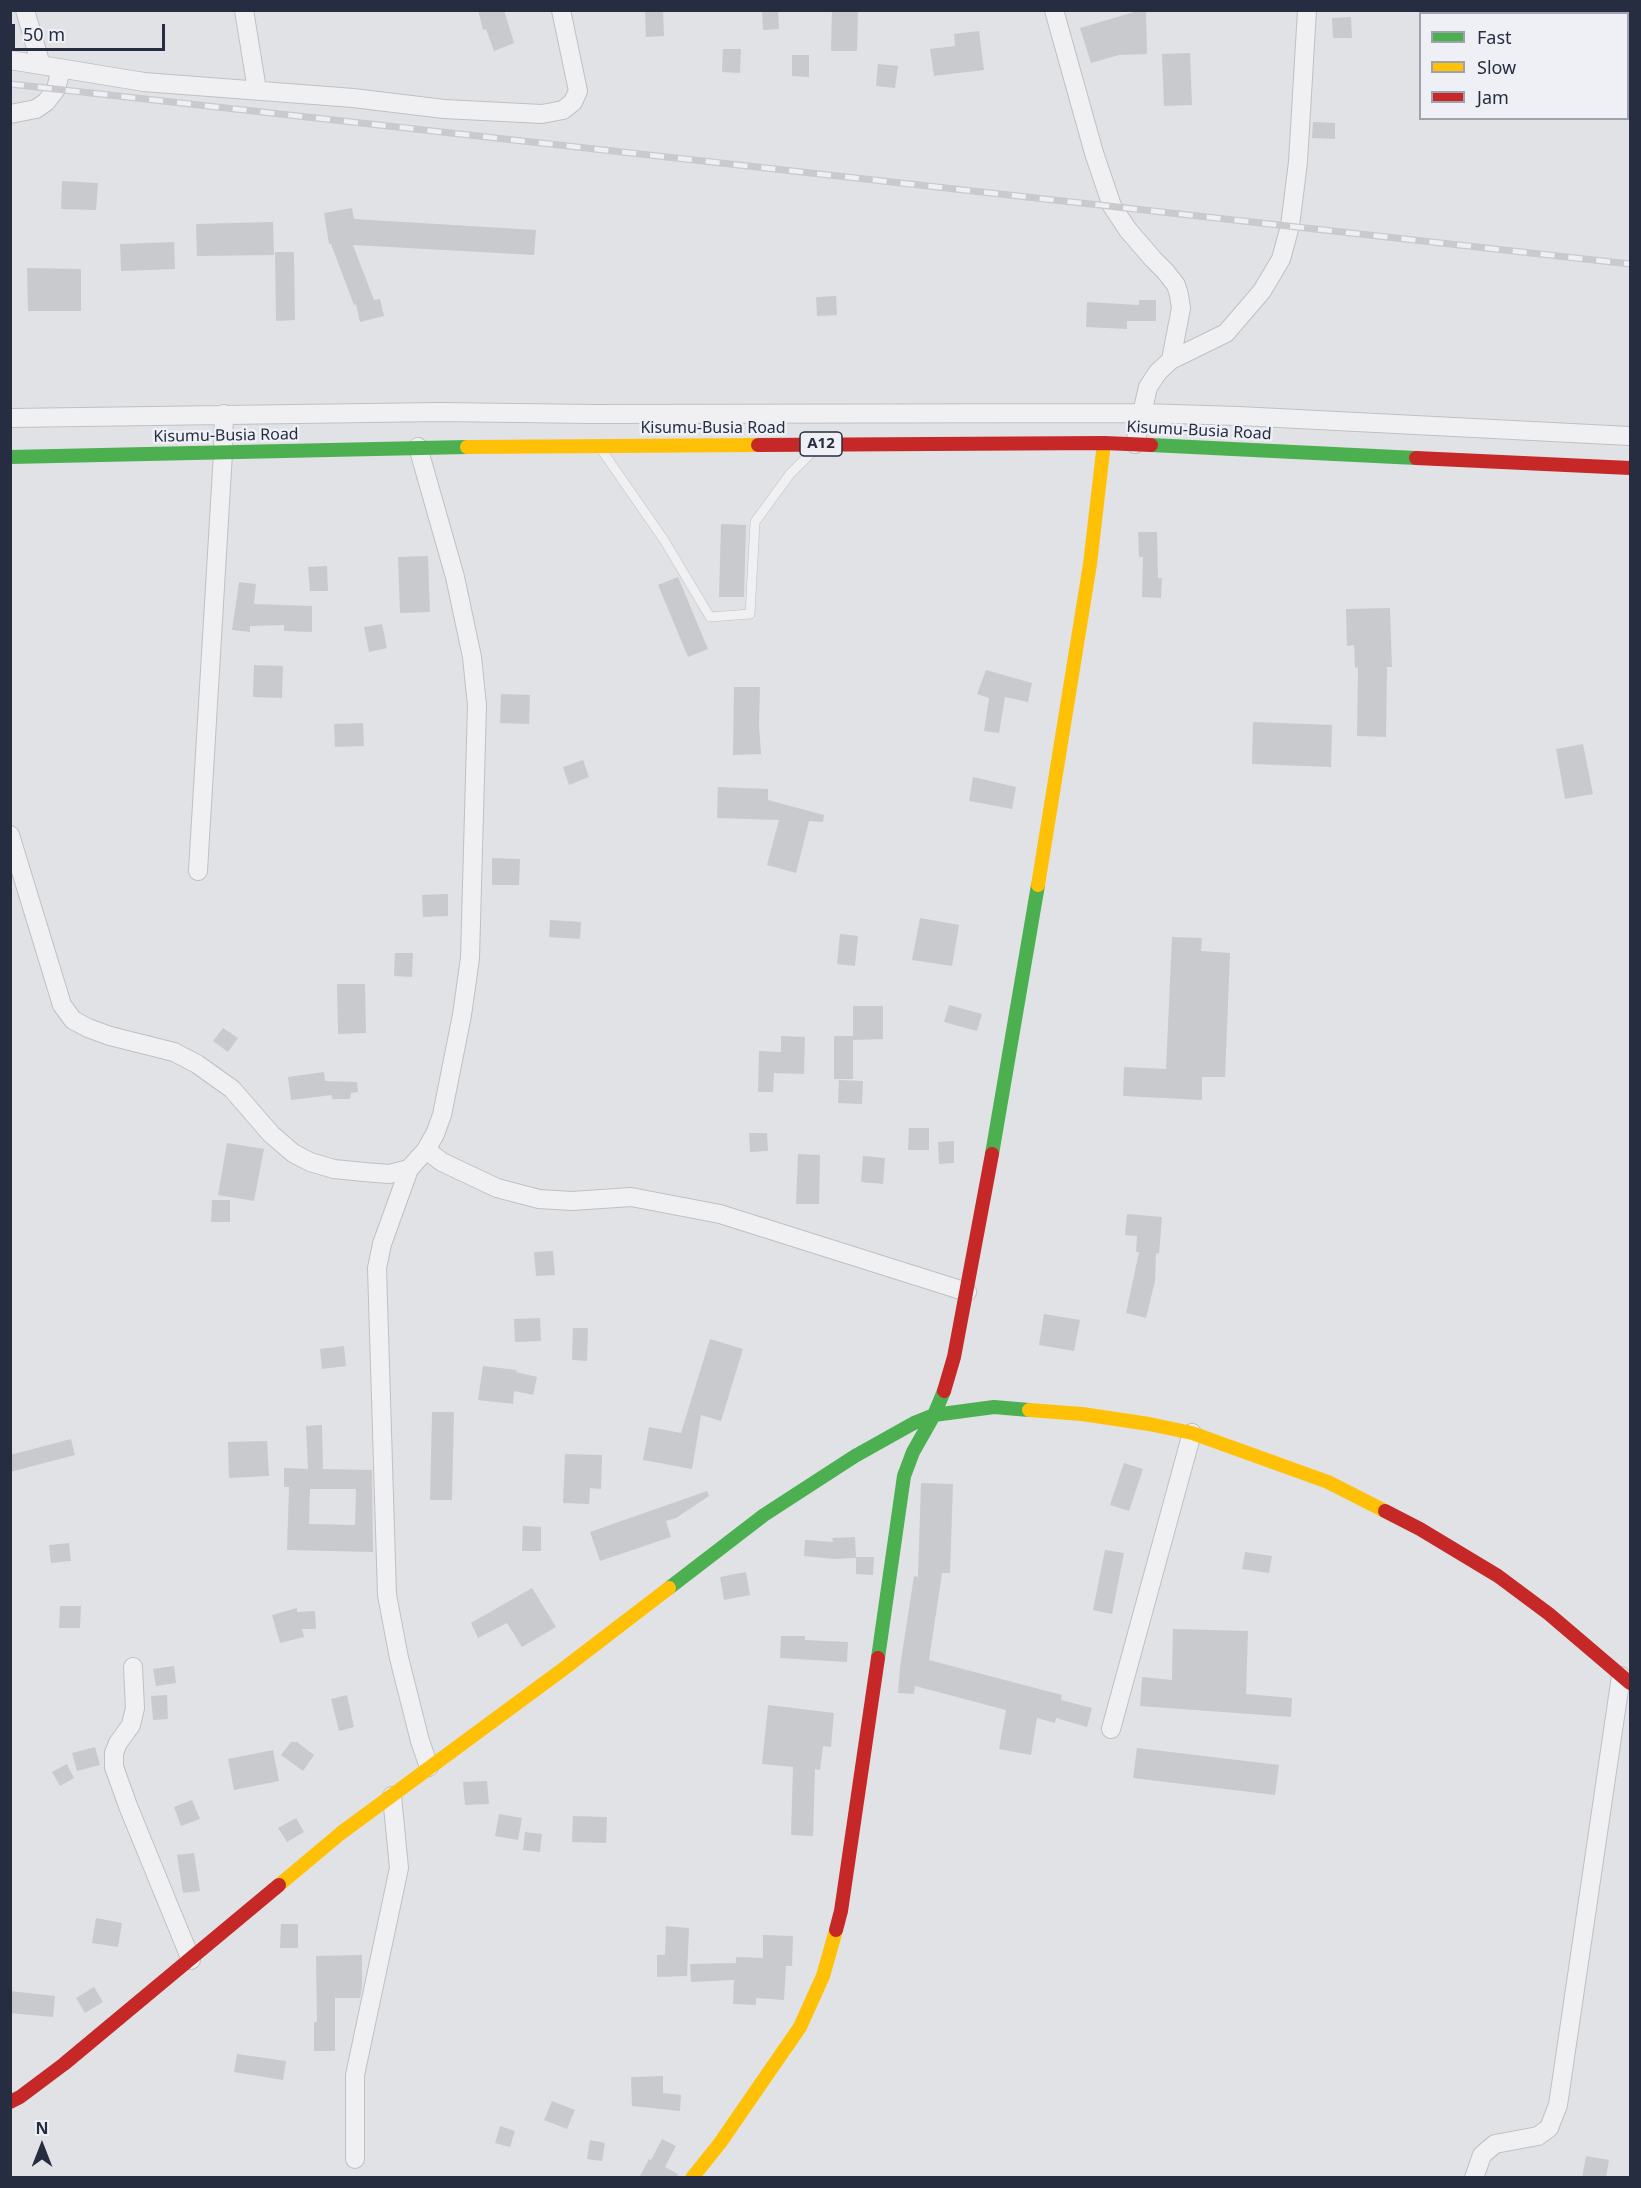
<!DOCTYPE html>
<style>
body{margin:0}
#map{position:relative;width:1641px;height:2188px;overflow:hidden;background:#e0e2e6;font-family:"Noto Sans",sans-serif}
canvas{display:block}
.frame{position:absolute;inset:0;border:12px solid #272d40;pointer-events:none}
.legend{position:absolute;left:1419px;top:12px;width:210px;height:108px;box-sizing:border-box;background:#eef0f6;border:2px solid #9ea2ad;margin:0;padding:8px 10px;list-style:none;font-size:18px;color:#272d40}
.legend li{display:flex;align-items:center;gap:12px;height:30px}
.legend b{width:30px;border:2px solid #9ea2ad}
.north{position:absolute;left:12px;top:2116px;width:60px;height:60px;-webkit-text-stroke:4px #eef0f6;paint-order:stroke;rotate:0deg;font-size:16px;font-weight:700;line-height:24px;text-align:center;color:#272d40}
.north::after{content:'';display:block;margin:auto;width:21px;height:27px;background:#272d40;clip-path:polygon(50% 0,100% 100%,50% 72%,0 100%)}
.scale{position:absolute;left:12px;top:24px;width:153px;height:27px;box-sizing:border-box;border:3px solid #272d40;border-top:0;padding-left:8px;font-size:18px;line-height:21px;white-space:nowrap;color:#272d40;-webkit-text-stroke:4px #eef0f6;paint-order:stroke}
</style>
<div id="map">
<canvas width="1641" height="2188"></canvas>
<div class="frame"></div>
<ul class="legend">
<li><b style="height:8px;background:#4caf50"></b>Fast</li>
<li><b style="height:8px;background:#ffc107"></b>Slow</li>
<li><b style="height:8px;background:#c62828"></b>Jam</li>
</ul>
<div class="north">N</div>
<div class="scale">50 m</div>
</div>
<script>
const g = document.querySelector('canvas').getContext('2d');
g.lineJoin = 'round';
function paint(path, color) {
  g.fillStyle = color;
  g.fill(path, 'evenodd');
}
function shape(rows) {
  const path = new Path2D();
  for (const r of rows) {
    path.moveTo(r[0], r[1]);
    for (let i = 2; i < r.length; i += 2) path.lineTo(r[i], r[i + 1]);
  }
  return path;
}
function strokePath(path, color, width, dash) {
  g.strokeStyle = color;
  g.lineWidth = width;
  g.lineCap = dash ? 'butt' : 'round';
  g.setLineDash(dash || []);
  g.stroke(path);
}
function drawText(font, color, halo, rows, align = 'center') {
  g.font = font + ' "Noto Sans",sans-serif';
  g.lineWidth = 5;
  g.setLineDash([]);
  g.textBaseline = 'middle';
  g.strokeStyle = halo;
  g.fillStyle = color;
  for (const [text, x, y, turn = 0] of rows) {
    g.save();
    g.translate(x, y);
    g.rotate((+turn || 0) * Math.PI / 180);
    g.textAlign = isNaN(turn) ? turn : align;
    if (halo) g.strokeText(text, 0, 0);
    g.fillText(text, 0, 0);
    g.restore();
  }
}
const building = shape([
 [478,10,504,10,514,43,494,51,486,29,483,30],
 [645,10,663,10,664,36,646,37],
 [778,10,779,29,763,30,762,11],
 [832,10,858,10,857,51,831,51],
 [1146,11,1147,54,1119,55,1091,63,1080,28,1134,12],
 [1351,17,1352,38,1333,38,1332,18],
 [979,31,984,70,934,76,930,49,955,46,954,34],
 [723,49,741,49,740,73,722,72],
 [1190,53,1192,105,1164,106,1162,54],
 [792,55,809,55,809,77,792,76],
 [878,64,898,66,895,88,876,86],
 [1313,122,1335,123,1335,139,1312,138],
 [62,181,98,183,96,210,61,209],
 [352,208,354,219,536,230,534,255,353,245,374,300,380,299,384,316,360,322,356,304,354,305,331,244,329,244,324,213],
 [273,222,274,255,197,256,196,224],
 [174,242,175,269,121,271,120,244],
 [275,252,294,252,295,320,276,321],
 [27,268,81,269,81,311,28,311],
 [836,296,837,315,817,316,816,297],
 [1139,300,1156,300,1156,321,1127,321,1127,329,1086,327,1087,302,1139,305],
 [721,524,746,525,744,597,719,597],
 [1138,532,1157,532,1158,578,1162,578,1161,598,1142,597,1143,557,1139,557],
 [428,556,430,612,400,613,398,557],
 [327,566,328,591,310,591,308,567],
 [678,577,708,649,688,657,658,585],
 [239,582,256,584,254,604,312,606,312,632,284,631,284,625,250,626,250,632,232,630],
 [1390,608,1392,667,1387,667,1386,737,1357,736,1358,667,1355,668,1354,645,1347,646,1346,609],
 [382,624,387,648,369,652,364,627],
 [254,665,283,666,282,698,253,697],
 [986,670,1032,683,1028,702,1005,697,999,733,984,731,989,698,977,694],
 [734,687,760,687,759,725,761,754,733,755],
 [501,694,530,695,529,724,500,723],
 [1253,722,1332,725,1331,767,1252,764],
 [363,723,364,746,335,747,334,724],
 [1583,744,1593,794,1565,799,1556,749],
 [583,760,589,777,569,785,563,767],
 [973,777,1016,787,1012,809,969,801],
 [718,787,768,789,768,800,824,815,823,822,809,821,796,873,767,865,779,820,717,818],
 [492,858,520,859,519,885,492,885],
 [448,894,448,916,423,917,422,895],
 [920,918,959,925,952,966,912,960],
 [550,920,581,922,580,939,549,937],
 [840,934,858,936,855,966,837,964],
 [1172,937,1202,938,1201,951,1230,953,1225,1077,1202,1077,1202,1100,1123,1096,1124,1067,1166,1069],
 [395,953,413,953,412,977,394,976],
 [337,984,365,984,366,1033,338,1034],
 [949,1005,982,1014,977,1031,944,1022],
 [853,1006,883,1006,883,1039,853,1040],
 [223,1028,238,1038,228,1052,213,1041],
 [781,1036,805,1037,804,1074,774,1073,773,1092,758,1092,759,1051,781,1052],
 [834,1036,853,1036,853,1079,834,1079],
 [324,1072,325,1081,357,1082,358,1092,351,1093,350,1099,332,1099,332,1095,291,1100,288,1077],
 [839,1080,863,1081,862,1104,838,1103],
 [909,1128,929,1128,929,1150,908,1150],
 [749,1133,767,1133,768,1151,750,1152],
 [954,1141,954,1163,939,1164,938,1142],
 [227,1143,264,1149,254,1201,218,1195],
 [798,1154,820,1155,819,1204,796,1204],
 [863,1156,885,1158,883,1184,861,1182],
 [212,1200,230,1200,230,1222,211,1222],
 [1127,1214,1162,1217,1159,1254,1156,1253,1155,1281,1146,1318,1126,1313,1139,1252,1136,1252,1137,1236,1125,1235],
 [553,1251,555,1275,536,1276,534,1252],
 [1044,1314,1080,1320,1074,1351,1039,1345],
 [540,1318,541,1341,515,1342,514,1319],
 [573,1328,588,1328,587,1361,572,1360],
 [710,1339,743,1349,721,1421,701,1415,692,1469,643,1460,649,1427,681,1433],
 [344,1346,346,1366,322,1369,320,1349],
 [483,1366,517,1370,516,1372,537,1377,533,1395,514,1391,513,1404,478,1400],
 [432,1412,454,1412,452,1500,430,1500],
 [322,1425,323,1469,372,1470,373,1552,287,1550,289,1487,284,1487,284,1468,308,1469,306,1426],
 [310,1489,356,1489,355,1525,309,1524],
 [71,1439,75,1455,10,1472,10,1455],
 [267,1441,269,1476,229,1478,228,1442],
 [565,1454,602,1455,601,1489,590,1488,589,1504,563,1503],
 [1124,1463,1143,1469,1129,1511,1110,1505],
 [921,1483,953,1484,950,1573,942,1573,929,1660,1062,1695,1061,1700,1092,1708,1087,1727,1056,1718,1055,1723,1037,1718,1031,1755,999,1749,1006,1710,915,1686,914,1694,898,1693,900,1667,914,1576,918,1577],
 [707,1491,709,1496,676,1518,666,1521,671,1537,600,1561,590,1532],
 [523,1526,541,1527,541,1551,522,1551],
 [855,1537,856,1557,874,1557,873,1575,856,1574,856,1558,834,1559,804,1556,805,1540,833,1542,832,1538],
 [69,1543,71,1561,51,1563,49,1545],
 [1105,1550,1124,1553,1112,1614,1093,1610],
 [1245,1552,1272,1556,1269,1573,1242,1569],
 [746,1572,750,1595,724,1600,720,1577],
 [532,1588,556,1627,522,1647,507,1623,478,1638,471,1623],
 [60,1606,81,1606,80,1628,59,1628],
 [297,1608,297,1612,315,1611,316,1629,302,1629,304,1637,280,1643,272,1615],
 [1173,1629,1248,1631,1246,1694,1292,1698,1291,1717,1140,1706,1142,1677,1172,1680],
 [781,1636,805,1636,805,1640,848,1642,847,1662,780,1658],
 [174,1666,176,1683,156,1686,153,1669],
 [167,1695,168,1719,153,1720,151,1696],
 [347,1695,354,1727,339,1731,331,1699],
 [768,1705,834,1713,831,1747,823,1746,820,1770,815,1769,813,1836,791,1835,793,1767,762,1764],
 [291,1742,297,1742,314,1755,303,1771,281,1755],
 [95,1747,100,1765,77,1771,72,1753],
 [1137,1748,1279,1765,1275,1795,1133,1778],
 [273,1750,279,1781,234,1790,228,1759],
 [67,1764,74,1778,60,1786,52,1772],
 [487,1781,489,1804,465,1805,463,1782],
 [192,1800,200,1819,181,1826,174,1807],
 [499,1814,522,1818,518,1840,495,1836],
 [573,1816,607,1817,606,1843,572,1842],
 [296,1818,304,1832,287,1842,278,1828],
 [525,1832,542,1834,540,1852,523,1850],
 [194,1853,200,1891,183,1893,177,1855],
 [96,1918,122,1923,118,1947,92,1943],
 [281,1924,298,1924,298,1948,280,1948],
 [666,1926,689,1928,687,1976,657,1977,657,1955,665,1955],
 [763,1935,793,1936,792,1966,786,1966,784,2000,756,1998,756,2005,733,2004,734,1980,691,1982,690,1964,736,1963,736,1957,763,1958],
 [362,1955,362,1987,360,1998,335,1998,335,2051,314,2051,314,2022,317,2022,316,1956],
 [94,1987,103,2002,85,2013,76,1998],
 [10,1991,55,1996,53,2017,10,2013],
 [237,2054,286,2061,283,2080,234,2072],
 [663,2076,663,2093,681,2095,680,2111,632,2106,631,2077],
 [552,2101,575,2110,567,2129,544,2120],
 [500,2126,515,2131,510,2147,495,2143],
 [662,2139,676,2146,665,2167,678,2174,677,2178,639,2178,649,2159,651,2160],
 [590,2140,605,2143,602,2161,587,2159],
 [1586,2156,1609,2160,1606,2178,1582,2178]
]);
const lane = shape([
 [603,452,664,540,710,617,750,614,755,522,790,474,810,454]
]);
const street = shape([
 [25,10,41,65],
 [244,10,257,90],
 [1054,10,1094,153,1112,206,1128,230,1153,259,1165,271,1176,285,1179,295,1181,308,1171,360],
 [10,60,144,82,353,98,444,109,542,114,563,110,573,102,578,91,561,10],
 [10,114,36,109,46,102,56,89,61,69],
 [10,418,440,412,592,414,1141,413,1239,416,1630,436],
 [1135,444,1148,387,1158,372,1171,360,1226,333,1262,291,1281,259,1290,226,1298,162,1307,10],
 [418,447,455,577,472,657,477,705,470,958,462,1015,442,1115,435,1134,426,1150,409,1169,382,1244,377,1268,387,1595,399,1658,420,1741,429,1767],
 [10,835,62,1005,73,1020,88,1028,110,1036,174,1052,197,1064,232,1089,271,1134,293,1153,310,1162,334,1169,364,1172,389,1174,409,1169],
 [198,871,223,453,224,414],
 [426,1150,442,1162,497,1188,539,1199,572,1201,631,1197,720,1214,967,1292],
 [133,1667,135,1708,131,1725,118,1743,114,1753,114,1767,128,1806,191,1960],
 [1111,1729,1192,1433],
 [355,2159,355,2075,399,1868,392,1796],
 [1474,2178,1482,2155,1495,2144,1538,2136,1549,2128,1558,2105,1621,1676]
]);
const fast = shape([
 [1151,445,1416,458],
 [10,457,467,447],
 [992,1154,1038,885],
 [669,1588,764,1515,855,1456,914,1423,934,1415,994,1407,1029,1410],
 [878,1658,904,1476,913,1452,934,1415,944,1391]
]);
const slow = shape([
 [467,447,758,445],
 [1038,885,1090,564,1104,443],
 [1029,1410,1082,1414,1149,1424,1192,1433,1328,1482,1385,1511],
 [279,1885,341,1833,562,1670,669,1588],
 [692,2178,720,2143,800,2027,823,1976,836,1930]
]);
const jam = shape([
 [758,445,1104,443,1151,445],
 [1416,458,1630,468],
 [944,1391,954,1357,992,1154],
 [1385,1511,1420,1529,1498,1576,1549,1614,1630,1683],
 [836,1930,841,1911,878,1658],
 [10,2102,20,2097,64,2064,279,1885]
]);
const rail = shape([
 [10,84,1630,264]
]);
const shields = [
 [821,444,42]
];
const shieldNames = [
 ["A12",821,444]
];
const streetNames = [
 ["Kisumu-Busia Road",713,428],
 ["Kisumu-Busia Road",1199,431,3],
 ["Kisumu-Busia Road",226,436,-1]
];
paint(building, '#c8cace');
strokePath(lane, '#bec0c4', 10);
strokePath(street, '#bec0c4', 20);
strokePath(lane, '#f0f0f2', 9);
strokePath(street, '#f0f0f2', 18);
strokePath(fast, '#4caf50', 14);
strokePath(slow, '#ffc107', 14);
strokePath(jam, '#c62828', 14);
strokePath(rail, '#c9cacd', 7);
strokePath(rail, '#eef0f6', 4.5, [14]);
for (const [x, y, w] of shields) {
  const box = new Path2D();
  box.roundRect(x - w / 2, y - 12, w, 24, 4.5);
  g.fillStyle = '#eef0f6';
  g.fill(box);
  strokePath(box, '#272d40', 1.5);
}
drawText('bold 15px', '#272d40', null, shieldNames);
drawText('16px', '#272d40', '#eef0f6', streetNames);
</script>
